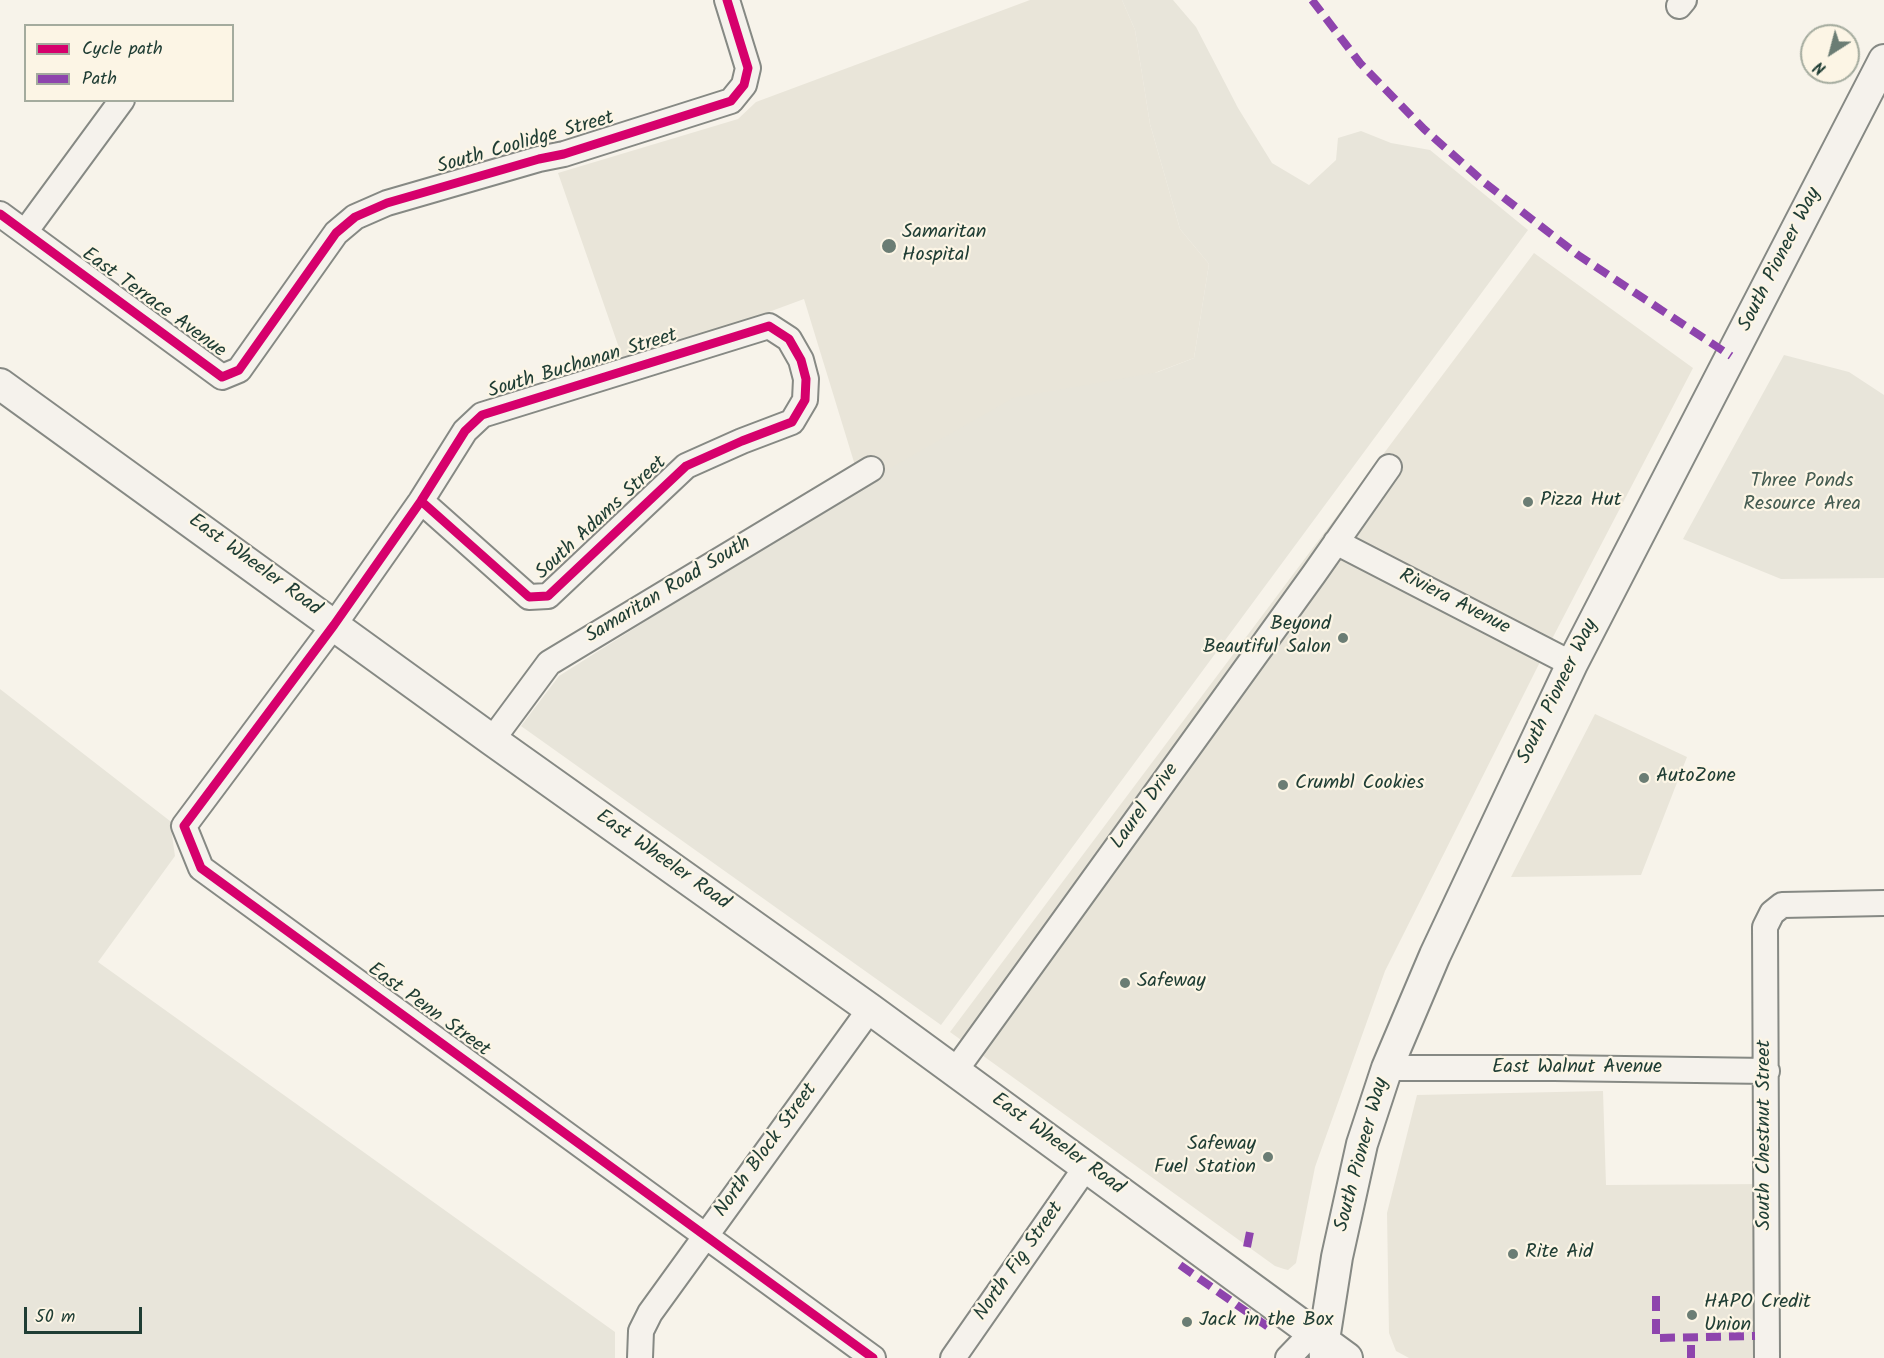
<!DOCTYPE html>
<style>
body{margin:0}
#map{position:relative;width:1884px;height:1358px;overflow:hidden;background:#f7f3ea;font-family:Kalam,sans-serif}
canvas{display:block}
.legend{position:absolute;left:24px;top:24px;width:210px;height:78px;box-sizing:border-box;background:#fcf5e5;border:2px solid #a4ab9e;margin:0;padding:8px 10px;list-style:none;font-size:18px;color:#1f3d34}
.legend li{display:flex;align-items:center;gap:12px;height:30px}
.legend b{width:30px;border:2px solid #a4ab9e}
.north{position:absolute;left:1800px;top:24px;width:60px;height:60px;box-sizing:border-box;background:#fcf5e5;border:2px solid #a4ab9e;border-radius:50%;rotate:216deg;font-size:16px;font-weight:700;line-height:24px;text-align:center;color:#1f3d34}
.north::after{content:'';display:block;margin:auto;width:21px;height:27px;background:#6b7d74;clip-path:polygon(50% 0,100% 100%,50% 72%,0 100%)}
.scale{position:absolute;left:24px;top:1307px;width:118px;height:27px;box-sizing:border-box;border:3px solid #1f3d34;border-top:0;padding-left:8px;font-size:18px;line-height:21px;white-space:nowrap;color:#1f3d34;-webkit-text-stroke:4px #fcf5e5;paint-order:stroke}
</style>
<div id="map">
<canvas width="1884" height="1358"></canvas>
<ul class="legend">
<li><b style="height:8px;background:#d6006c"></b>Cycle path</li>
<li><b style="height:8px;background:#8e44ad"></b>Path</li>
</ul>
<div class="north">N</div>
<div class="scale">50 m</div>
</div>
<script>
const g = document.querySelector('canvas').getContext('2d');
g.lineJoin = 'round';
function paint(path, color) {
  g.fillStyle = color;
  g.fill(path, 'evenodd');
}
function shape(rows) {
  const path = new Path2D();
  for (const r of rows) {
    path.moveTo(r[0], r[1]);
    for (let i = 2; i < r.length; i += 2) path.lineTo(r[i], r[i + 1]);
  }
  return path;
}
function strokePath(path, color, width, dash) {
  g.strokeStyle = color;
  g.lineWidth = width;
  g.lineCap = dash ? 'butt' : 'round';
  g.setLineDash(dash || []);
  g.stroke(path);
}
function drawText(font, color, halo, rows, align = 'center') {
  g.font = font + ' Kalam,sans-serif';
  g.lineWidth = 4.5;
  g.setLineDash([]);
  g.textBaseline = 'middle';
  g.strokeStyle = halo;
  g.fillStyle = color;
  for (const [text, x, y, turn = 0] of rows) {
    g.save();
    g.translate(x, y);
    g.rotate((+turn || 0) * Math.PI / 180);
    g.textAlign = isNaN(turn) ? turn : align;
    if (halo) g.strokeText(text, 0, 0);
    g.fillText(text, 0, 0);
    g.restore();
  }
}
const built = shape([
 [1030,0,1122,0,1135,30,1150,124,1180,229,1209,264,1194,358,861,485,804,299,625,365,558,173,738,119,756,102],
 [1534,253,1693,368,1540,662,1385,971,1315,1167,1296,1263,1288,1270,1284,1269,1275,1266,950,1032],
 [1595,714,1687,757,1641,875,1511,877],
 [1603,1091,1606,1185,1766,1184,1767,1358,1409,1358,1396,1351,1389,1333,1387,1213,1417,1095]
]);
const green = shape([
 [1122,0,1173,0,1196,27,1238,108,1272,163,1309,185,1336,160,1338,138,1361,131,1391,143,1430,150,1528,230,941,1025,521,726,559,676,861,485,1013,398,1158,372,1194,358,1209,264,1180,229,1150,124,1135,30],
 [1784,355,1849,372,1884,395,1884,578,1781,579,1683,539],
 [0,689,170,821,175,856,98,962,615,1332,615,1358,0,1358]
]);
const minor = shape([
 [1679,6,1684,0],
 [0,214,222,377,239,370,336,233,355,217,387,203,539,159,564,154,731,101,744,85,748,68,727,0],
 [25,232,122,100],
 [421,501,529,597,548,596,686,466,742,441,792,422,805,400,806,379,801,360,789,339,769,326,482,415,465,431,421,501,334,625,184,826,201,868,873,1358],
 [1336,542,1572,664],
 [492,740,549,663,871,469],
 [1387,1068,1554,1068,1767,1071],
 [955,1071,1314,574,1389,467],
 [640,1358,641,1331,650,1313,870,1009],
 [953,1358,1086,1167],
 [1288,1358,1313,1332],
 [1767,1358,1765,927,1772,913,1782,905,1884,903]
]);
const major = shape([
 [0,384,492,740,870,1009,1347,1358],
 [1325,1358,1324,1340,1337,1257,1362,1144,1387,1068,1435,955,1572,664,1884,60]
]);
const quiet = shape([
 [1312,0,1360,63,1424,129,1485,183,1578,255,1731,356],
 [1247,1247,1251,1227],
 [1180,1265,1274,1331],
 [1656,1296,1656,1338,1755,1336],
 [1691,1358,1691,1345]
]);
const cycleway = shape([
 [0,214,222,377,239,370,336,233,355,217,387,203,539,159,564,154,731,101,744,85,748,68,727,0],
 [421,501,529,597,548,596,686,466,742,441,792,422,805,400,806,379,801,360,789,339,769,326,482,415,465,431,421,501,334,625,184,826,201,868,873,1358]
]);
const markers = [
 [889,246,8,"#6b7d74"],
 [1528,502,6,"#6b7d74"],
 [1343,638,6,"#6b7d74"],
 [1644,778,6,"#6b7d74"],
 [1283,785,6,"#6b7d74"],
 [1125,983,6,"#6b7d74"],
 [1268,1157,6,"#6b7d74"],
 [1513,1254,6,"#6b7d74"],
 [1692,1315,6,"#6b7d74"],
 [1187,1322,6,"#6b7d74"]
];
const streetNames = [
 ["South Coolidge Street",526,144,-16],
 ["South Pioneer Way",1781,260,-63],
 ["East Terrace Avenue",153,304,36],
 ["South Buchanan Street",583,365,-17],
 ["South Adams Street",602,519,-43],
 ["East Wheeler Road",254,566,36],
 ["Samaritan Road South",669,591,-31],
 ["Riviera Avenue",1454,603,27],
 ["South Pioneer Way",1559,692,-64],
 ["Laurel Drive",1146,807,-54],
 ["East Wheeler Road",662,861,35],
 ["East Penn Street",428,1011,36],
 ["East Walnut Avenue",1577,1069],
 ["South Chestnut Street",1766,1135,-90],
 ["East Wheeler Road",1057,1145,36],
 ["North Block Street",767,1151,-54],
 ["South Pioneer Way",1363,1155,-75],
 ["North Fig Street",1020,1262,-55]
];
const poiNames = [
 ["Samaritan",902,234],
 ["Hospital",902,257],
 ["Pizza Hut",1540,502],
 ["Beyond",1331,626,"right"],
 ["Beautiful Salon",1331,649,"right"],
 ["AutoZone",1656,778],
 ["Crumbl Cookies",1295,785],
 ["Safeway",1137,983],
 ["Safeway",1256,1146,"right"],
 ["Fuel Station",1256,1169,"right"],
 ["Rite Aid",1525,1254],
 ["HAPO Credit",1704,1304],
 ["Union",1704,1327],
 ["Jack in the Box",1199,1322]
];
const parkNames = [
 ["Three Ponds",1802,483],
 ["Resource Area",1802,506]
];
paint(built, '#e9e5d9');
paint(green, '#e8e5da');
strokePath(minor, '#868984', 28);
strokePath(major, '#868984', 34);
strokePath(minor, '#f5f2ec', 24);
strokePath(major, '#f5f2ec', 30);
strokePath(quiet, '#8e44ad', 8, [15, 8]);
strokePath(cycleway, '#d6006c', 9);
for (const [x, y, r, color] of markers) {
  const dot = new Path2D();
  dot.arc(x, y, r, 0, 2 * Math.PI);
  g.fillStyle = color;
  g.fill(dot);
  strokePath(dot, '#fcf5e5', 2);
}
drawText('20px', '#1f3d34', '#fcf5e5', streetNames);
drawText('20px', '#1f3d34', '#fcf5e5', poiNames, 'left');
drawText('20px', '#455c52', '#fcf5e5', parkNames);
</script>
